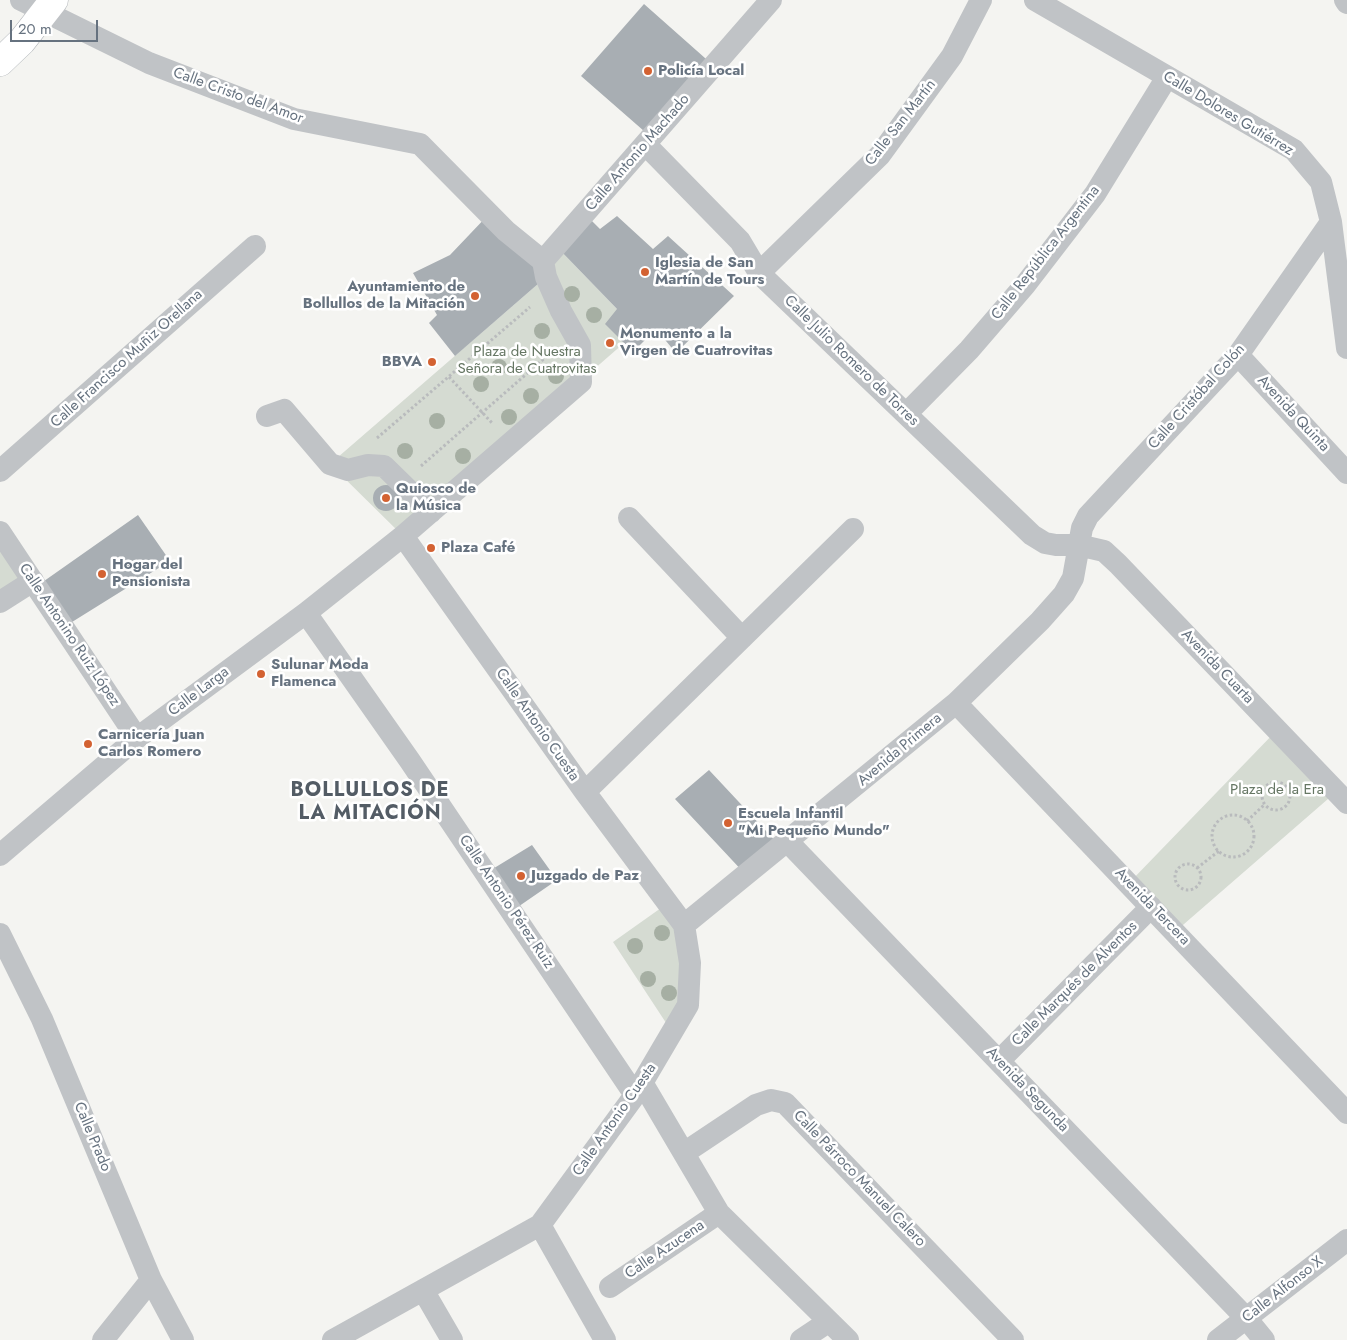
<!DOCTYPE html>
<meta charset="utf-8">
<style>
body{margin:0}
#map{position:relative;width:1347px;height:1340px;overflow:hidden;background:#f4f4f1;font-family:Jost,sans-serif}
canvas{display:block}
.scale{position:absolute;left:10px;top:20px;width:88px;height:22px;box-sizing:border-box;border:2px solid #66727f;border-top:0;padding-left:6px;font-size:15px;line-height:18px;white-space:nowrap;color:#66727f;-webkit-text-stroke:4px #fff;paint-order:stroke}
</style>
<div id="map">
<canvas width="1347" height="1340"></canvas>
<div class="scale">20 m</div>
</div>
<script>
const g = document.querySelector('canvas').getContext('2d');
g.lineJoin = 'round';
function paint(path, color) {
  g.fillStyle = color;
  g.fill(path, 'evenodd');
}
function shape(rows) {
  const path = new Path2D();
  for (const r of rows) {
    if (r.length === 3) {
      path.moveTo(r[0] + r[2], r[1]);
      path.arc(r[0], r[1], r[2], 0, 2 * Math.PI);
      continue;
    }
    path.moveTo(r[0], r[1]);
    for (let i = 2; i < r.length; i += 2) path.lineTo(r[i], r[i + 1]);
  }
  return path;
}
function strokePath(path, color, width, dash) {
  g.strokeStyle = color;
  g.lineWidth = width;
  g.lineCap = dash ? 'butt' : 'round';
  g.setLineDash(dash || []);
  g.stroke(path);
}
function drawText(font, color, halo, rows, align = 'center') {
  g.font = font + ' Jost,sans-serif';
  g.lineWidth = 5;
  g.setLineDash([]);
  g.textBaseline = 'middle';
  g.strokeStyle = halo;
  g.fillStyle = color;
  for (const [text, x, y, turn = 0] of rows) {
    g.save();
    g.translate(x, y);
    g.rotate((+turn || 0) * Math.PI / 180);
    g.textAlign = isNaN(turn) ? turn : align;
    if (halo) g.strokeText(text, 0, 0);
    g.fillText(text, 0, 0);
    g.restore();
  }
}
const green = shape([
 [556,246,617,309,624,343,403,536,330,464,546,277],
 [0,532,33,581,0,602],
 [1277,730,1336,792,1176,931,1129,883],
 [668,903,690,963,672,1032,613,942]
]);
const building = shape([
 [644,4,714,66,652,138,581,76],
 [489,214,546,277,455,356,429,323,437,315,413,273,450,255],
 [585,214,600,229,617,216,653,249,668,236,734,296,676,353,656,329,633,352,605,324,617,309,556,246],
 [386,498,13],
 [138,515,170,561,64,627,37,586],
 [709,770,781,847,746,875,675,799],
 [532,845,557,880,512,911,486,873]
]);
const path = shape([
 [449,377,493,424],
 [377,438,530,307],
 [421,466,554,350],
 [1276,796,14],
 [1233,836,21],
 [1247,821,1264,805],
 [1188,877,13],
 [1197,868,1219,851]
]);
const street = shape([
 [21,0,149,63,294,119,420,144,506,231,543,261],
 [1035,0,1294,150,1321,182,1331,222,1347,348],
 [1345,0,1347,3],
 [646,145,740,241,759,273,1032,535,1045,543,1056,545,1078,545,1104,551,1118,564,1347,803],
 [543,261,771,0],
 [759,273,880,155,952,56,981,0],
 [1238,355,1347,473],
 [906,414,969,350,1025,285,1095,194,1167,77],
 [267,416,284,410,330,464,348,470,368,465,384,466,431,512],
 [0,471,255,246],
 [629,518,742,638],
 [0,532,137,738],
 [0,602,33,581],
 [306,613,410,761,635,1095],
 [956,703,1347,1113],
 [585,792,853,529],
 [788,842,1246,1318,1264,1340],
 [0,855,137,738,306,613,403,536,581,382,580,345,561,311,546,277,543,261],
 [684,925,956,703,1040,621,1064,594,1073,578,1082,528,1088,516,1238,355,1331,222],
 [0,934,42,1019,151,1280,183,1340],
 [999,1061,1151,907],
 [643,1084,719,1213,848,1340],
 [684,1153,756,1105,771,1100,785,1103,1013,1340],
 [540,1225,605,1340],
 [610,1287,719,1213],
 [423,1290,452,1340],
 [103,1340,151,1280],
 [333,1340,540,1225,635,1095,688,1005,690,963,684,925,585,792,403,536],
 [801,1340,828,1322],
 [1218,1340,1347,1240]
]);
const secondary = shape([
 [0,62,22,41,54,0]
]);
const trees = [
 [572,294],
 [594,315],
 [542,331],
 [499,367],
 [556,376],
 [481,384],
 [531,396],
 [509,417],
 [437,421],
 [405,451],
 [463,456],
 [662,933],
 [635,946],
 [648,979],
 [669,993]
];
const markers = [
 [648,71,5,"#d36232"],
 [645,272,5,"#d36232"],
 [475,296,5,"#d36232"],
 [610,343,5,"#d36232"],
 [432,362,5,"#d36232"],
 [386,498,5,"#d36232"],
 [431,548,5,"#d36232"],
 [102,574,5,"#d36232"],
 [261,674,5,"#d36232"],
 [88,744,5,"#d36232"],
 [728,823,5,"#d36232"],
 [521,876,5,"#d36232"]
];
const poiNames = [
 ["Policía Local",658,71],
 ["Iglesia de San",655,263],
 ["Martín de Tours",655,280],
 ["Ayuntamiento de",465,287,"right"],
 ["Bollullos de la Mitación",465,304,"right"],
 ["Monumento a la",620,334],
 ["Virgen de Cuatrovitas",620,351],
 ["BBVA",422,362,"right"],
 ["Quiosco de",396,489],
 ["la Música",396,506],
 ["Plaza Café",441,548],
 ["Hogar del",112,565],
 ["Pensionista",112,582],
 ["Sulunar Moda",271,665],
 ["Flamenca",271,682],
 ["Carnicería Juan",98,735],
 ["Carlos Romero",98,752],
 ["Escuela Infantil",738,814],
 ["\"Mi Pequeño Mundo\"",738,831],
 ["Juzgado de Paz",531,876]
];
const streetNames = [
 ["Calle Cristo del Amor",238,96,20],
 ["Calle Dolores Gutiérrez",1228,114,31],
 ["Calle San Martín",901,123,-52],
 ["Calle Antonio Machado",638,153,-49],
 ["Calle República Argentina",1046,253,-52],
 ["Calle Francisco Muñiz Orellana",127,359,-42],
 ["Calle Julio Romero de Torres",851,361,44],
 ["Calle Cristóbal Colón",1197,397,-48],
 ["Avenida Quinta",1293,414,47],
 ["Calle Antonino Ruiz López",69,635,56],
 ["Avenida Cuarta",1217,667,46],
 ["Calle Larga",199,692,-37],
 ["Calle Antonio Cuesta",537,725,55],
 ["Avenida Primera",900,750,-40],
 ["Calle Antonio Pérez Ruiz",506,902,56],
 ["Avenida Tercera",1152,907,46],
 ["Calle Marqués de Alventos",1075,984,-45],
 ["Avenida Segunda",1027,1090,46],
 ["Calle Antonio Cuesta",615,1120,-55],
 ["Calle Prado",92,1137,67],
 ["Calle Párroco Manuel Calero",859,1179,46],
 ["Calle Azucena",665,1250,-34],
 ["Calle Alfonso X",1283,1290,-38]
];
const parkNames = [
 ["Plaza de Nuestra",527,352],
 ["Señora de Cuatrovitas",527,369],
 ["Plaza de la Era",1277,790]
];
const districtNames = [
 ["BOLLULLOS DE",370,791],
 ["LA MITACIÓN",370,814]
];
paint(green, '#d5dbd2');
paint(building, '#a8aeb3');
strokePath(secondary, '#b2b6ba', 29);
strokePath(path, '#b9bbbd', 3, [2.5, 2.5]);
strokePath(street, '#c0c3c6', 22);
strokePath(secondary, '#fff', 28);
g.fillStyle = '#a6afa3';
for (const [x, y] of trees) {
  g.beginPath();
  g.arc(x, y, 8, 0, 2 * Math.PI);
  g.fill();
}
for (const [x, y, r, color] of markers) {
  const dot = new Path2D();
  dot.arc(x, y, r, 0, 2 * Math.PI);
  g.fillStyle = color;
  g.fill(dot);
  strokePath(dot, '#fff', 2);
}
drawText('bold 15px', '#66727f', '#fff', poiNames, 'left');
drawText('15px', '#66727f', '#fff', streetNames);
drawText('15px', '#667764', '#fff', parkNames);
g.letterSpacing = '1px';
drawText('bold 20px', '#535c65', '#fff', districtNames);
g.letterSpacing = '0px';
</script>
